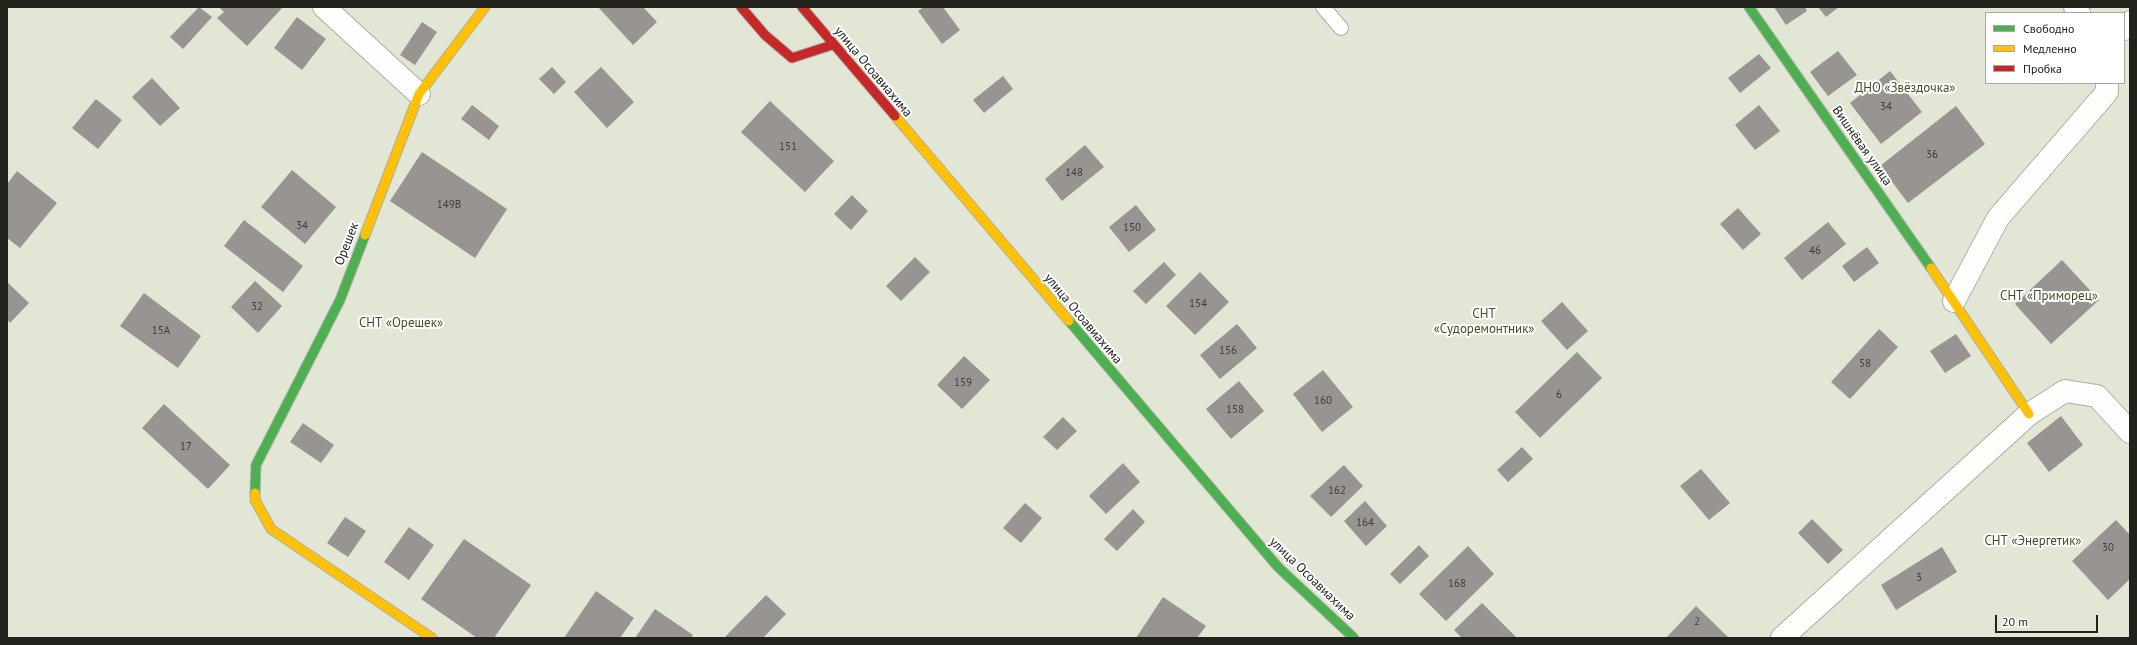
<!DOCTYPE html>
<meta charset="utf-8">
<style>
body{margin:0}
#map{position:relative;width:2137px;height:645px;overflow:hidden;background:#f8f6ee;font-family:"PT Sans",sans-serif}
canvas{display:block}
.frame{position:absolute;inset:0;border:8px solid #22211c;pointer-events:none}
.legend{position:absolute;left:1985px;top:12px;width:140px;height:72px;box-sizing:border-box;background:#fff;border:1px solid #a7a6a4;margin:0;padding:5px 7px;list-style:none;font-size:12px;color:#22211c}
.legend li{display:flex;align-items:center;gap:8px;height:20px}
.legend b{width:20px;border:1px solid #a7a6a4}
.scale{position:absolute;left:1995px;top:615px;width:103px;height:18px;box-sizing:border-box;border:2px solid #22211c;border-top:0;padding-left:5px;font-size:12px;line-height:14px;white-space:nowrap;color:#22211c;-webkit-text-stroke:3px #fff;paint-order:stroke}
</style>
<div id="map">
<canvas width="2137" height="645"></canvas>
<div class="frame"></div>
<ul class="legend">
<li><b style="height:5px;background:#4caf50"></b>Свободно</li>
<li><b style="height:5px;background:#ffc107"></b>Медленно</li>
<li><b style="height:5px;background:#c62828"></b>Пробка</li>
</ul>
<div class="scale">20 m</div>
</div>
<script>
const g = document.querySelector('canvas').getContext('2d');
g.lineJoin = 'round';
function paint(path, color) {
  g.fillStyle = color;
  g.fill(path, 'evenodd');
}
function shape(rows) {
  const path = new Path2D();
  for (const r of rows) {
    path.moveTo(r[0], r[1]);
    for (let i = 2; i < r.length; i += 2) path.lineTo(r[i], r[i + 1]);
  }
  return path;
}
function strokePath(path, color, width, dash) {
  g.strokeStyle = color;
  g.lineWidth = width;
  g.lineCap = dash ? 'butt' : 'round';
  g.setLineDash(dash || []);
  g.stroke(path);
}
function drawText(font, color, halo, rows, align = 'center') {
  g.font = font + ' "PT Sans",sans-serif';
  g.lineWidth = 4;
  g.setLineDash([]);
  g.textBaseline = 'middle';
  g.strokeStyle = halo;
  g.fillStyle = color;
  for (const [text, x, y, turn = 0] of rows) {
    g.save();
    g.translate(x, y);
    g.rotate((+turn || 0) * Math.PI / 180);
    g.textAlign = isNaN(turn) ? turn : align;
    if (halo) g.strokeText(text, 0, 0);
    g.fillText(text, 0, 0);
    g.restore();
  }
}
const green = shape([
 [7,7,2130,7,2130,638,7,638],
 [1986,13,2124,13,2124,83,1986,83]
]);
const building = shape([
 [199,7,212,17,183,49,170,37],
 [219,7,283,7,247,46,217,18,224,12],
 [598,7,643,7,657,22,633,45],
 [924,7,943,7,960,30,942,44,918,11],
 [1774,7,1805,7,1807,11,1786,25],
 [1818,7,1839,7,1826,17],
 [297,17,326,39,302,70,274,48],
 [422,22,437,32,415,65,400,55],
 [1838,51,1857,75,1828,96,1810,72],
 [1759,54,1771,68,1740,93,1728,78],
 [552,67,566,82,554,94,539,79],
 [601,67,634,102,607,128,574,92],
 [1890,71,1922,112,1881,144,1850,103],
 [1003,76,1013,89,984,113,973,100],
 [152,78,180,108,160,126,132,97],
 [96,99,122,120,98,149,72,128],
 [770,101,834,161,805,192,741,132],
 [472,105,499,126,489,140,461,119],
 [1759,105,1780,131,1755,150,1735,125],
 [1956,106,1985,144,1908,203,1880,166],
 [1085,145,1104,167,1062,201,1045,179],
 [422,152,507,209,475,258,390,201],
 [292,170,336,207,305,244,261,207],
 [17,171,57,203,20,248,7,238,7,184],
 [852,195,868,211,851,230,834,214],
 [1136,205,1156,230,1129,252,1109,227],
 [1738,208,1761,234,1743,250,1720,224],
 [244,220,303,266,283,292,224,246],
 [1828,222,1846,244,1802,280,1784,258],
 [1867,247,1879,263,1854,282,1842,266],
 [915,257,930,272,901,301,886,286],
 [2062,260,2099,300,2051,344,2015,304],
 [1164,262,1176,275,1146,304,1133,291],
 [1200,272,1229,302,1195,335,1166,306],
 [255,281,282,306,258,333,231,307],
 [7,282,29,303,10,323,7,319],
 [144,293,201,336,178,368,120,326],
 [1562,302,1588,331,1567,350,1541,321],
 [1237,324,1257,348,1220,379,1200,355],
 [1879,329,1898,347,1850,399,1831,382],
 [1956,334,1971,356,1945,373,1930,351],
 [1577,352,1602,378,1540,438,1515,412],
 [964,356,990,380,962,409,937,385],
 [1323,370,1353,407,1322,432,1293,394],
 [1239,381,1264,411,1231,439,1206,409],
 [164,404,230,465,208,489,142,428],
 [2061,416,2083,445,2049,472,2027,443],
 [1063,417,1077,431,1057,450,1043,437],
 [303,423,334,445,321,463,290,442],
 [1522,447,1533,459,1508,482,1497,470],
 [1123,463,1140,482,1106,514,1089,496],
 [1344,465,1363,486,1331,517,1310,496],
 [1701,469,1730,503,1709,520,1680,486],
 [1365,501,1387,526,1366,546,1344,521],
 [1025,503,1042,518,1021,543,1003,528],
 [1133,509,1145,522,1117,551,1104,539],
 [345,517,366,531,348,557,327,543],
 [1812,519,1843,550,1828,564,1798,533],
 [2116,520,2130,535,2130,579,2108,600,2072,561],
 [409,527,434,545,409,580,384,562],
 [464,539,531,585,494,638,477,638,421,599],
 [1419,545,1429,556,1400,584,1390,574],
 [1468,546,1494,574,1446,621,1419,594],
 [1942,547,1957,572,1896,610,1881,585],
 [596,591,634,618,620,638,564,638],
 [766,595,786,614,763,638,724,638],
 [1163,597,1206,626,1197,638,1136,638],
 [1482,603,1516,637,1515,638,1462,638,1454,630],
 [1696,606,1729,638,1666,638],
 [655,609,693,635,691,638,635,638]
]);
const lane = shape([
 [1323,7,1341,28]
]);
const street = shape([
 [324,7,419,94],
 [2075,7,2079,13],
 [2124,29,2130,22],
 [1954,301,1998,218,2107,92,2107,83],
 [1782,638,2029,414,2065,391,2097,396,2130,432]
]);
const fast = shape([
 [1749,7,1931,268],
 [1069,321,1278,567,1354,638],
 [255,493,256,465,340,300,365,235]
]);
const slow = shape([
 [895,116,1069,321],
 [365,235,419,94,485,7],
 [1931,268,2029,414],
 [255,493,255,500,271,529,432,638]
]);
const jam = shape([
 [741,7,765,35,792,58,832,45],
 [802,7,895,116]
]);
const numberNames = [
 ["34",1886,107],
 ["151",788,147],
 ["36",1932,155],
 ["148",1074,173],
 ["149В",449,205],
 ["34",302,226],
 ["150",1132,228],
 ["46",1815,251],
 ["154",1198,304],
 ["32",257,307],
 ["15А",161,331],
 ["156",1228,351],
 ["58",1865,364],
 ["159",963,383],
 ["6",1559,395],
 ["160",1323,401],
 ["158",1235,410],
 ["17",186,447],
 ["162",1337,491],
 ["164",1365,523],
 ["30",2108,548],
 ["3",1919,578],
 ["168",1457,584],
 ["2",1697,622]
];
const streetNames = [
 ["улица Осоавиахима",873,72,50],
 ["Вишнёвая улица",1862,146,55],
 ["Орешек",347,244,-69],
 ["улица Осоавиахима",1083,319,50],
 ["улица Осоавиахима",1312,579,44]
];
const parkNames = [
 ["ДНО «Звёздочка»",1905,88],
 ["СНТ «Приморец»",2049,296],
 ["СНТ",1484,314],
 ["«Судоремонтник»",1484,329],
 ["СНТ «Орешек»",401,323],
 ["СНТ «Энергетик»",2033,541]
];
paint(green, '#e1e7d4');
paint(building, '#979492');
strokePath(lane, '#aeaca6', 16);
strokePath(street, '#aeaca6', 24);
strokePath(fast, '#aeaca6', 11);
strokePath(slow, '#aeaca6', 11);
strokePath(jam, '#aeaca6', 11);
strokePath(lane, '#fefefc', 14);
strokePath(street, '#fefefc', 22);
strokePath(fast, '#4caf50', 9);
strokePath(slow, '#ffc107', 9);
strokePath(jam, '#c62828', 9);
drawText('11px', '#3f3e3a', null, numberNames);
drawText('13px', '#22211c', '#fff', streetNames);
drawText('13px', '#3e4f23', '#fff', parkNames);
</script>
